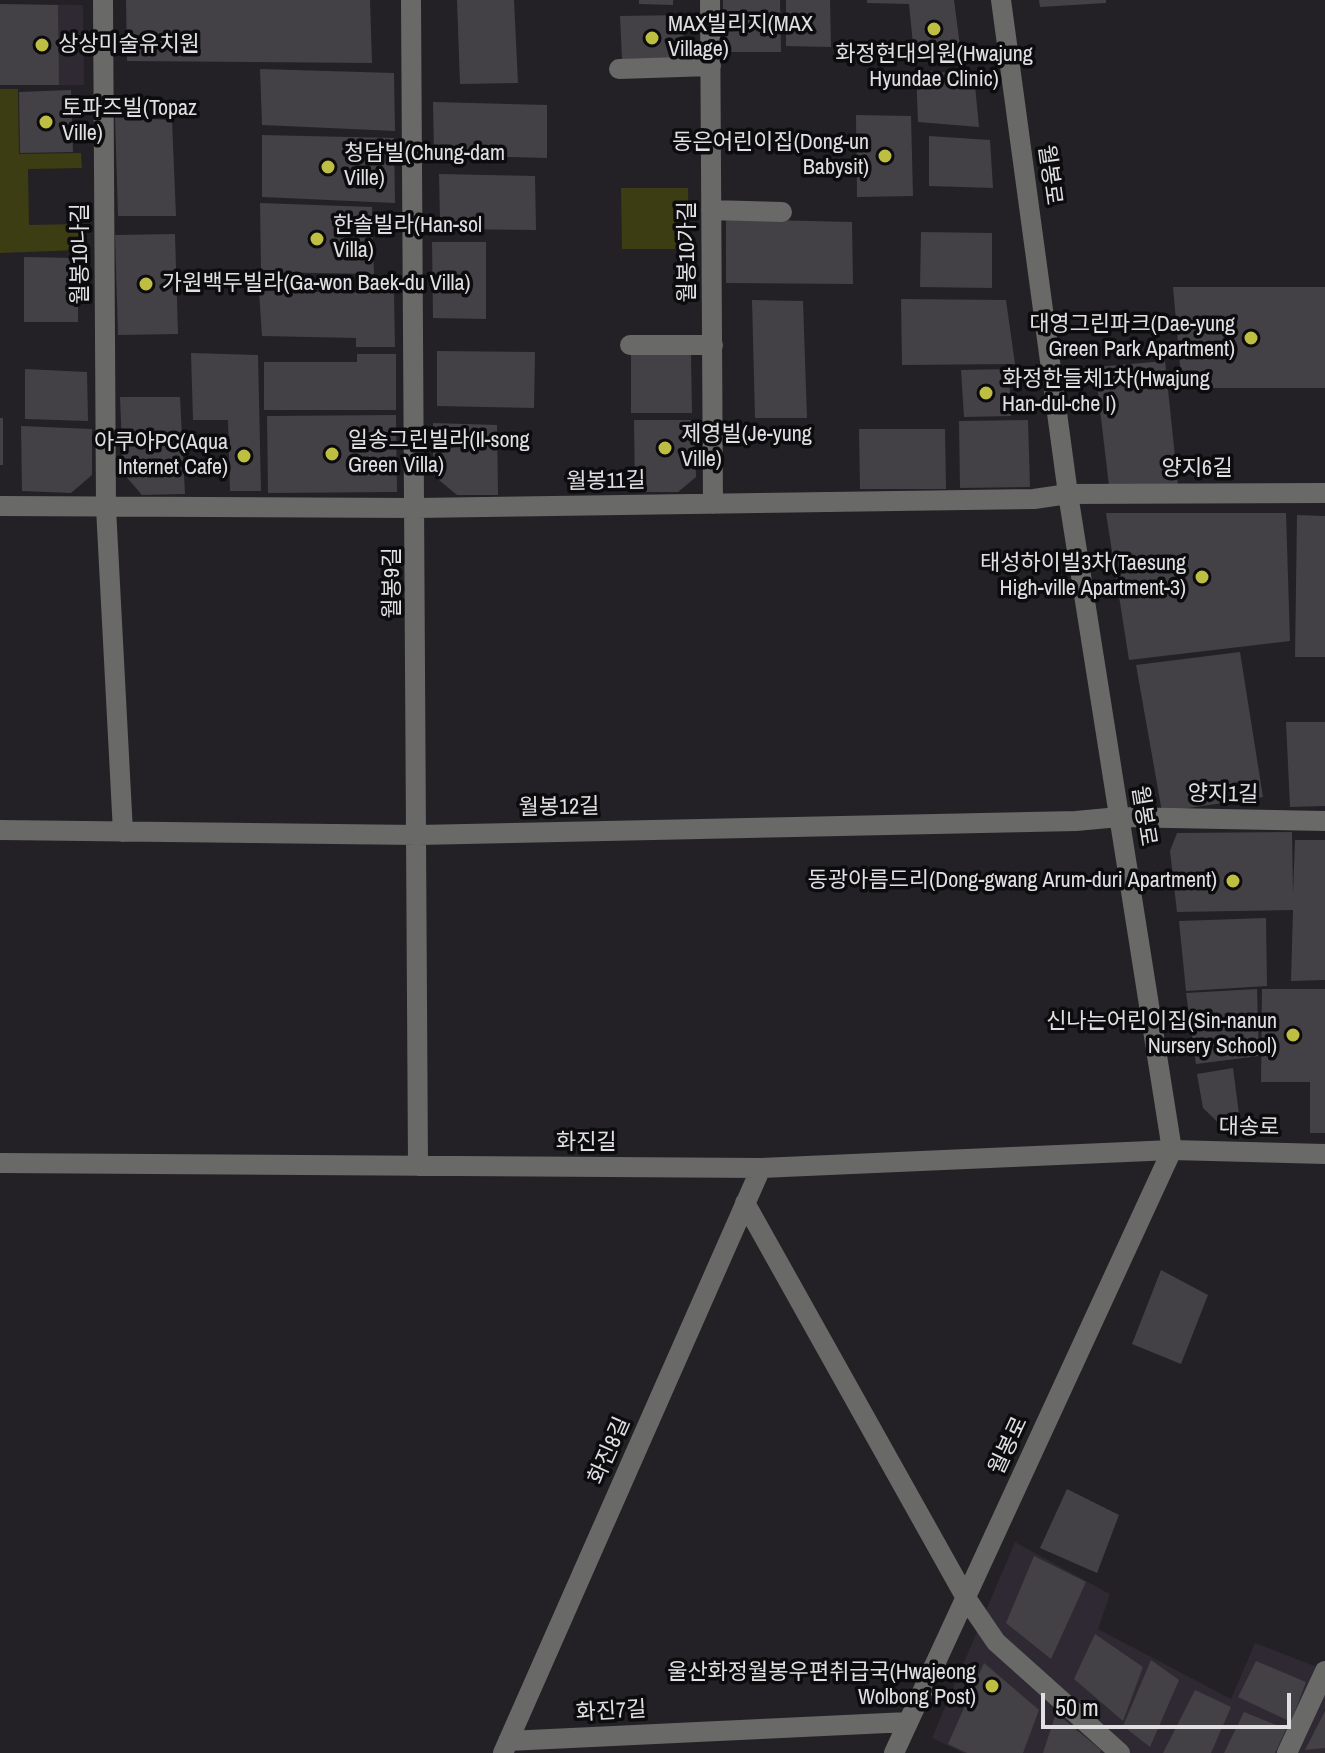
<!DOCTYPE html>
<meta charset="utf-8">
<style>
body{margin:0}
#map{position:relative;width:1325px;height:1753px;overflow:hidden;background:#232125;font-family:"Archivo Narrow",sans-serif}
canvas{display:block}
.scale{position:absolute;left:1041px;top:1693px;width:250px;height:36px;box-sizing:border-box;border:4px solid #e0dfe1;border-top:0;padding-left:10px;font-size:24px;line-height:28px;white-space:nowrap;color:#e0dfe1;-webkit-text-stroke:6px #0c0b0d;paint-order:stroke}
</style>
<div id="map">
<canvas width="1325" height="1753"></canvas>
<div class="scale">50 m</div>
</div>
<script>
const g = document.querySelector('canvas').getContext('2d');
g.lineJoin = 'round';
function paint(path, color) {
  g.fillStyle = color;
  g.fill(path, 'evenodd');
}
function shape(rows) {
  const path = new Path2D();
  for (const r of rows) {
    path.moveTo(r[0], r[1]);
    for (let i = 2; i < r.length; i += 2) path.lineTo(r[i], r[i + 1]);
  }
  return path;
}
function strokePath(path, color, width, dash) {
  g.strokeStyle = color;
  g.lineWidth = width;
  g.lineCap = dash ? 'butt' : 'round';
  g.setLineDash(dash || []);
  g.stroke(path);
}
function drawText(font, color, halo, rows, align = 'center') {
  g.font = font + ' "Archivo Narrow","Noto Sans KR",sans-serif';
  g.lineWidth = 7;
  g.setLineDash([]);
  g.textBaseline = 'middle';
  g.strokeStyle = halo;
  g.fillStyle = color;
  for (const [text, x, y, turn = 0] of rows) {
    g.save();
    g.translate(x, y);
    g.rotate((+turn || 0) * Math.PI / 180);
    g.textAlign = isNaN(turn) ? turn : align;
    if (halo) g.strokeText(text, 0, 0);
    g.fillText(text, 0, 0);
    g.restore();
  }
}
const built = shape([
 [0,4,83,5,84,85,0,85],
 [1015,1542,1110,1594,1098,1629,1231,1699,1255,1643,1325,1670,1325,1753,963,1753,932,1738]
]);
const green = shape([
 [0,89,18,89,19,154,81,153,82,168,28,169,29,225,79,224,79,250,0,253],
 [621,188,688,188,689,249,622,249]
]);
const building = shape([
 [126,0,370,0,372,63,127,61],
 [457,0,514,0,518,83,460,84],
 [639,0,673,0,673,5,639,4],
 [723,0,780,0,781,52,723,52],
 [786,0,830,0,831,47,786,46],
 [867,0,954,0,961,54,914,54,909,4,867,3],
 [1039,0,1106,0,1106,3,1040,7],
 [0,4,58,5,59,85,0,85],
 [683,15,684,59,622,60,620,16],
 [260,69,394,73,395,131,262,125],
 [916,70,974,75,979,127,918,122],
 [71,90,73,152,20,153,19,92],
 [433,102,547,105,547,158,434,155],
 [856,115,911,116,913,196,857,197],
 [115,117,172,120,176,216,118,216],
 [262,135,394,138,395,203,262,197],
 [929,136,990,140,993,188,929,186],
 [439,174,535,176,536,230,445,229,440,220],
 [260,203,372,207,374,274,261,272],
 [726,219,852,222,853,284,726,283],
 [921,232,992,233,992,288,920,287],
 [175,234,178,334,118,335,115,235],
 [432,242,486,242,486,319,433,318],
 [24,257,78,258,78,322,24,322],
 [1173,287,1325,287,1325,388,1182,388],
 [259,291,394,293,395,347,356,347,356,338,262,336],
 [901,299,1006,300,1015,364,902,365],
 [752,300,803,301,807,418,755,418],
 [437,351,535,352,534,408,437,406],
 [191,353,258,355,261,491,230,491,228,420,193,420],
 [357,354,396,354,396,410,264,410,264,362,357,362],
 [631,354,691,355,692,413,631,413],
 [1165,361,1178,485,1109,486,1095,367],
 [25,369,87,372,88,421,25,419],
 [1009,369,1011,416,964,417,961,370],
 [120,397,180,397,185,494,142,495,123,473],
 [396,415,397,492,268,493,267,416],
 [0,418,3,418,3,465,0,465],
 [634,420,695,420,696,477,678,492,635,492],
 [1028,420,1030,487,960,488,959,421],
 [433,423,497,425,498,495,457,495,433,475],
 [21,426,92,429,92,475,71,493,22,491],
 [859,429,945,429,946,489,860,489],
 [1106,513,1286,513,1290,641,1129,660],
 [1297,515,1325,516,1325,657,1295,657],
 [1240,652,1263,797,1162,812,1136,665],
 [1286,722,1325,722,1325,806,1290,807],
 [1292,832,1293,893,1295,840,1325,840,1325,980,1291,981,1293,910,1177,912,1170,851,1177,833],
 [1266,918,1267,986,1186,991,1179,921],
 [1257,989,1259,1056,1196,1064,1186,993],
 [1262,989,1325,989,1325,1133,1310,1133,1310,1082,1261,1082],
 [1233,1068,1242,1137,1232,1136,1203,1108,1197,1074],
 [1161,1270,1208,1295,1181,1364,1132,1344],
 [1067,1489,1119,1515,1097,1573,1040,1548],
 [1034,1556,1086,1582,1051,1659,1006,1623],
 [1095,1634,1143,1667,1123,1721,1074,1679],
 [1151,1660,1179,1680,1150,1747,1123,1726],
 [1256,1661,1306,1682,1291,1722,1238,1697],
 [984,1663,1039,1710,1023,1753,967,1753,948,1744],
 [1195,1690,1231,1707,1211,1753,1163,1753],
 [1325,1711,1325,1748,1305,1750],
 [1244,1712,1286,1729,1275,1753,1224,1753],
 [1056,1713,1101,1750,1100,1753,1043,1753]
]);
const minor = shape([
 [103,0,106,508,123,832],
 [411,0,418,1166],
 [710,0,713,504],
 [619,69,711,66],
 [711,210,782,212],
 [630,345,713,345],
 [0,506,416,508,1034,499,1068,494,1325,493],
 [0,830,418,835,1076,821,1119,817,1325,821],
 [0,1163,761,1168,1172,1150,1325,1154],
 [745,1203,966,1598,996,1642,1120,1753],
 [508,1741,908,1722],
 [503,1753,761,1168],
 [894,1753,1172,1150,1068,494,1001,0],
 [1287,1753,1325,1671]
]);
const markers = [
 [934,29,8,"#bebf42"],
 [652,38,8,"#bebf42"],
 [42,45,8,"#bebf42"],
 [46,122,8,"#bebf42"],
 [885,156,8,"#bebf42"],
 [328,167,8,"#bebf42"],
 [317,239,8,"#bebf42"],
 [146,284,8,"#bebf42"],
 [1251,338,8,"#bebf42"],
 [986,393,8,"#bebf42"],
 [665,448,8,"#bebf42"],
 [332,454,8,"#bebf42"],
 [244,456,8,"#bebf42"],
 [1202,577,8,"#bebf42"],
 [1233,881,8,"#bebf42"],
 [1293,1035,8,"#bebf42"],
 [992,1686,8,"#bebf42"]
];
const poiNames = [
 ["MAX빌리지(MAX",668,25],
 ["Village)",668,50],
 ["상상미술유치원",58,45],
 ["화정현대의원(Hwajung",934,55,"center"],
 ["Hyundae Clinic)",934,80,"center"],
 ["토파즈빌(Topaz",62,109],
 ["Ville)",62,134],
 ["동은어린이집(Dong-un",869,143,"right"],
 ["Babysit)",869,168,"right"],
 ["청담빌(Chung-dam",344,154],
 ["Ville)",344,179],
 ["한솔빌라(Han-sol",333,226],
 ["Villa)",333,251],
 ["가원백두빌라(Ga-won Baek-du Villa)",162,284],
 ["대영그린파크(Dae-yung",1235,325,"right"],
 ["Green Park Apartment)",1235,350,"right"],
 ["화정한들체1차(Hwajung",1002,380],
 ["Han-dul-che I)",1002,405],
 ["제영빌(Je-yung",681,435],
 ["Ville)",681,460],
 ["일송그린빌라(Il-song",348,441],
 ["Green Villa)",348,466],
 ["아쿠아PC(Aqua",228,443,"right"],
 ["Internet Cafe)",228,468,"right"],
 ["태성하이빌3차(Taesung",1186,564,"right"],
 ["High-ville Apartment-3)",1186,589,"right"],
 ["동광아름드리(Dong-gwang Arum-duri Apartment)",1217,881,"right"],
 ["신나는어린이집(Sin-nanun",1277,1022,"right"],
 ["Nursery School)",1277,1047,"right"],
 ["울산화정월봉우편취급국(Hwajeong",976,1673,"right"],
 ["Wolbong Post)",976,1698,"right"]
];
const streetNames = [
 ["월봉로",1049,175,82],
 ["월봉10가길",688,252,-90],
 ["월봉10나길",81,254,-90],
 ["양지6길",1197,469],
 ["월봉11길",606,482,-1],
 ["월봉9길",393,583,-90],
 ["양지1길",1223,795,1],
 ["월봉12길",559,808,-1],
 ["월봉로",1143,816,81],
 ["대송로",1249,1128,1],
 ["화진길",586,1143],
 ["월봉로",1009,1446,-65],
 ["화진8길",610,1451,-66],
 ["화진7길",611,1712,-3]
];
paint(built, '#2e2932');
paint(green, '#3d3d13');
paint(building, '#434145');
strokePath(minor, '#696967', 20);
for (const [x, y, r, color] of markers) {
  const dot = new Path2D();
  dot.arc(x, y, r, 0, 2 * Math.PI);
  g.fillStyle = color;
  g.fill(dot);
  strokePath(dot, '#0c0b0d', 3);
}
drawText('22px', '#e0dfe1', '#0c0b0d', poiNames, 'left');
drawText('22px', '#e0dfe1', '#0c0b0d', streetNames);
</script>
